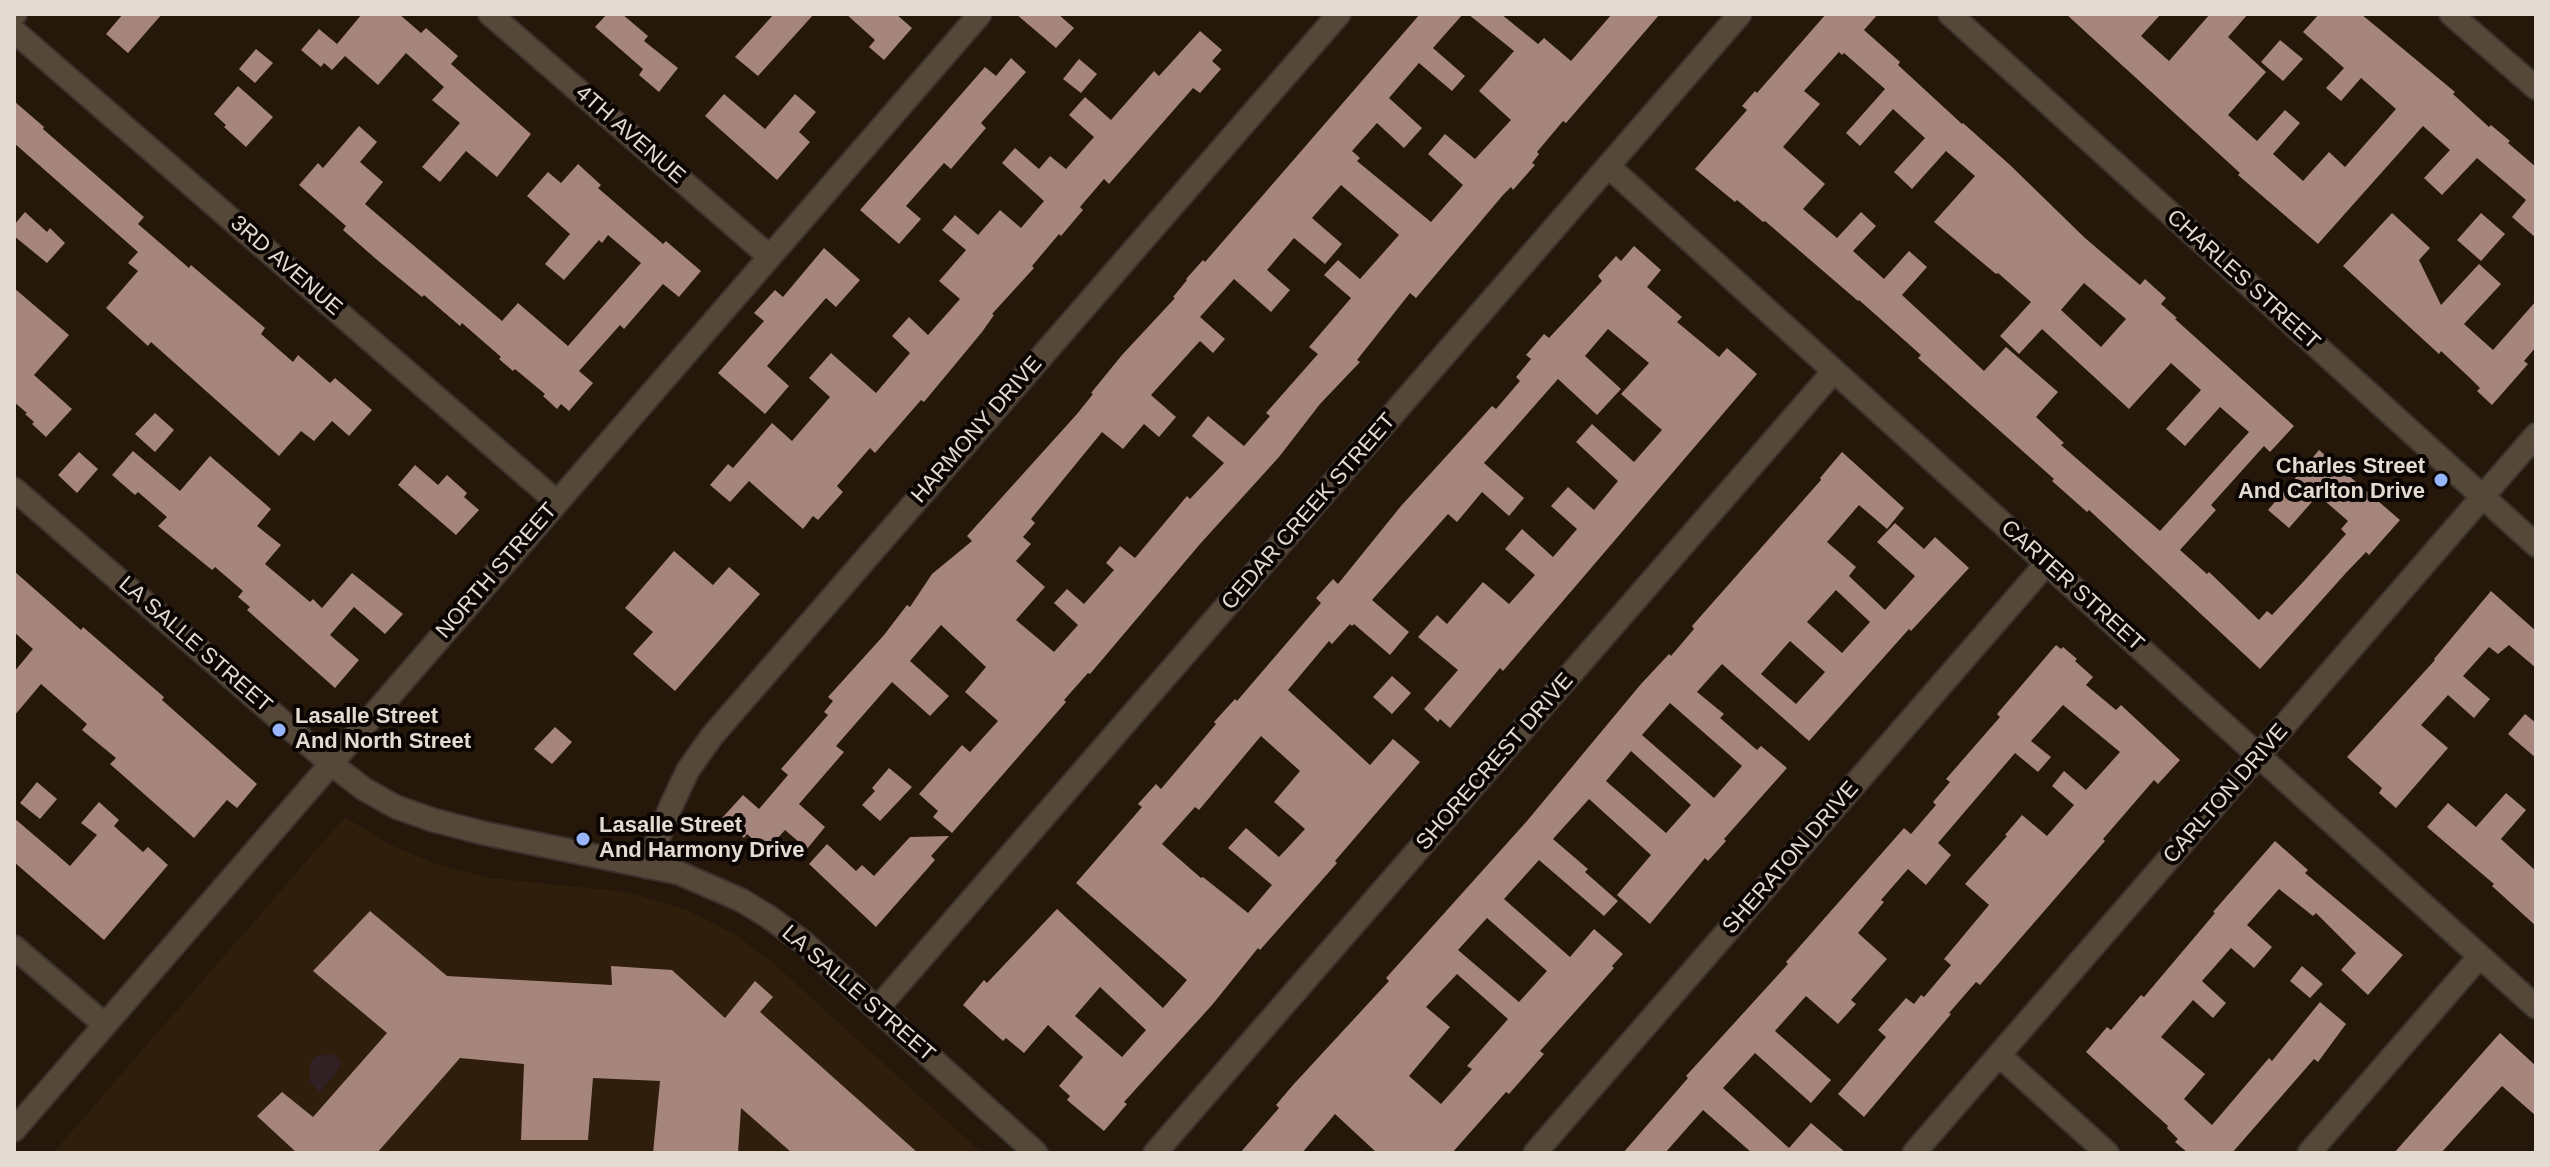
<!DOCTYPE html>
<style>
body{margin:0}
#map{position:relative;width:2550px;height:1167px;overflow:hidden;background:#25180b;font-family:Helvetica,sans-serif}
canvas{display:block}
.frame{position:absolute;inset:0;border:16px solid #e3dad1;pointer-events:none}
</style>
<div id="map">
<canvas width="2550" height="1167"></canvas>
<div class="frame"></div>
</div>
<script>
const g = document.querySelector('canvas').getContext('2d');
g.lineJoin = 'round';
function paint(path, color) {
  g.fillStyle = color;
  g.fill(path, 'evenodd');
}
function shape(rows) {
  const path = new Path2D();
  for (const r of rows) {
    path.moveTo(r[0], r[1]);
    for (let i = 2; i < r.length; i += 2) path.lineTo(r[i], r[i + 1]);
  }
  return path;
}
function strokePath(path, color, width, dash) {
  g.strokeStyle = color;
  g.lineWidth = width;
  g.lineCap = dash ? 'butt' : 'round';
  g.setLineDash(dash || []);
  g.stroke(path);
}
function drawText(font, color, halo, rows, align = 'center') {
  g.font = font + ' Helvetica,sans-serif';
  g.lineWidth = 8;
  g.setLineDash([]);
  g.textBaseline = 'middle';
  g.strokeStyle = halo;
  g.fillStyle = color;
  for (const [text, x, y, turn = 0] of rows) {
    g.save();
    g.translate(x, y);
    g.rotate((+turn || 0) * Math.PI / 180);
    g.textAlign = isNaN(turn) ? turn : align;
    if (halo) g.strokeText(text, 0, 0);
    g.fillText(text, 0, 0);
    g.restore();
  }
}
const built = shape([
 [345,817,390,845,437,864,490,878,628,892,687,910,736,935,773,963,982,1153,53,1153]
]);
const green = shape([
 [332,1054,342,1061,335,1074,320,1092,310,1082,310,1063,316,1056]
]);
const building = shape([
 [123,14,162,14,128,53,106,34],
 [362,14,399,14,421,33,426,28,458,56,451,64,531,134,497,177,466,151,440,182,422,167,460,123,432,100,444,87,406,53,378,85,345,56,332,70,324,63,321,67,301,50,319,29,337,44],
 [607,14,622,14,648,36,644,41,678,68,659,92,639,75,643,69,595,27],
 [774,14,814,14,758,76,735,57],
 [846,14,896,14,912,28,884,60,869,47,875,40],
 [1016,14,1058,14,1074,28,1056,48],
 [1420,14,1463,14,1433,48,1465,76,1452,91,1419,63,1389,98,1422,128,1404,148,1377,123,1352,151,1360,158,1357,161,1431,222,1463,185,1428,154,1445,134,1475,159,1511,120,1479,91,1514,51,1468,14,1501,14,1538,44,1544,38,1571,61,1612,14,1660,14,1566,123,1563,121,1537,152,1539,154,1532,163,1535,165,1513,190,1511,187,1503,195,1416,298,1410,293,1357,360,1360,362,1320,404,1279,457,1200,544,1090,674,1088,673,1064,700,1066,702,952,833,933,817,938,811,919,794,962,745,970,752,998,721,965,692,986,667,941,625,910,661,949,696,930,716,892,682,836,746,844,752,799,804,825,827,807,849,785,830,766,851,747,834,744,838,722,818,743,795,759,809,788,775,781,769,828,715,824,712,833,701,828,697,884,635,907,605,910,607,932,574,972,541,967,536,1077,414,1093,394,1091,393,1122,355,1175,298,1173,297,1187,280,1186,279,1203,260,1205,262],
 [1341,185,1399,235,1360,279,1338,260,1324,275,1351,298,1309,347,1318,354,1266,413,1270,416,1244,446,1208,416,1192,436,1224,463,1190,499,1187,496,1135,558,1120,546,1106,563,1114,570,1084,604,1067,589,1054,603,1078,625,1054,652,1016,620,1045,587,1016,561,1031,544,1023,537,1035,523,1031,519,1102,432,1123,449,1144,424,1159,437,1176,417,1151,395,1200,341,1213,353,1225,339,1200,317,1234,279,1271,312,1290,290,1267,270,1294,238,1325,264,1342,244,1312,218],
 [1826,14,1878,14,1864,30,1900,62,1898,65,1962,124,1963,123,2010,165,2085,238,2140,285,2145,279,2166,298,2161,304,2177,318,2175,319,2294,426,2270,452,2264,446,2211,505,2216,510,2180,550,2207,574,2209,572,2259,620,2267,611,2272,615,2304,581,2346,534,2341,529,2348,521,2318,495,2289,528,2268,510,2319,450,2400,520,2369,555,2366,552,2345,574,2260,669,2089,510,2087,512,2052,481,2054,479,1918,358,1921,355,1859,300,1858,301,1765,221,1763,222,1737,200,1735,202,1695,169,1747,110,1742,106,1755,91,1757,93],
 [1839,52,1842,55,1844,53,1885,89,1846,133,1860,146,1893,109,1925,138,1894,172,1912,189,1946,151,1975,176,1934,222,1996,274,1998,273,2031,302,2000,336,2019,354,2042,329,2129,409,2171,363,2201,390,2166,429,2185,446,2220,407,2249,432,2160,531,2061,445,2064,443,2036,417,2058,392,2006,347,1984,371,1902,295,1927,267,1909,251,1884,279,1853,251,1876,226,1861,212,1837,238,1803,209,1825,184,1783,147,1820,104,1804,91],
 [2084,283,2126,319,2101,347,2061,310],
 [2066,14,2161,14,2141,36,2169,61,2210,14,2248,14,2228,37,2266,72,2228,115,2257,141,2285,110,2300,123,2273,154,2303,181,2329,152,2345,167,2396,109,2361,78,2341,101,2326,88,2344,68,2303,32,2319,14,2361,14,2455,92,2453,94,2489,127,2491,125,2510,141,2508,143,2536,167,2536,238,2512,217,2526,200,2477,158,2442,195,2424,178,2450,150,2423,126,2318,244,2238,175,2240,173],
 [1200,31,1222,50,1212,61,1221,69,1200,93,1193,88,1109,184,1104,179,1080,207,1083,210,1061,236,1059,234,1032,266,1034,268,992,314,994,315,982,332,924,402,921,400,875,453,870,448,837,486,843,492,818,520,813,516,803,529,749,481,730,502,710,485,728,464,733,468,772,423,792,441,830,397,809,378,831,353,876,393,910,353,892,336,909,317,928,335,960,299,939,281,966,250,942,230,955,215,978,235,1000,210,1021,228,1044,201,1002,163,1015,148,1039,169,1050,156,1066,169,1094,137,1069,115,1085,97,1111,120,1154,71,1159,76],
 [2280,40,2303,59,2283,81,2261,62],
 [256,49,273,63,255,83,239,69],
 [1011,58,1026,72,981,123,986,128,951,169,944,163,906,206,921,219,899,244,860,210,985,67,996,76],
 [1079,59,1097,74,1081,93,1063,79],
 [238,86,273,117,246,147,224,127,226,125,214,114],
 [724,94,765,129,795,94,816,112,799,132,810,142,777,180,705,116],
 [14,101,44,127,43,129,144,217,138,224,189,268,191,265,265,328,261,334,293,362,298,355,330,383,335,378,372,410,349,436,332,421,314,441,301,431,279,456,151,342,148,346,106,308,138,271,128,263,138,252,14,143],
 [359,126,377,142,360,162,383,182,365,204,502,321,518,303,568,346,641,263,608,235,602,243,599,240,564,280,545,264,570,234,527,196,548,172,561,183,578,164,601,185,598,188,663,244,666,241,701,271,679,297,663,284,624,329,620,325,579,371,593,383,569,411,561,404,557,409,543,396,545,394,515,369,513,371,499,359,501,357,462,323,460,326,424,295,422,297,376,259,343,230,346,226,299,185,318,163,323,168],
 [25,212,47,232,50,228,65,243,47,263,14,236,14,225],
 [2392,213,2430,248,2419,260,2441,305,2479,264,2501,284,2464,324,2493,350,2536,301,2536,347,2524,361,2528,364,2492,405,2477,391,2480,388,2470,378,2441,351,2439,354,2343,266],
 [2481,213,2505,234,2481,261,2457,240],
 [1634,246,1661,270,1647,287,1682,317,1677,322,1719,357,1727,348,1757,374,1503,671,1500,668,1450,728,1440,719,1438,722,1424,709,1458,670,1418,637,1437,615,1447,624,1483,582,1509,604,1535,575,1505,549,1522,529,1553,557,1577,529,1551,506,1568,487,1594,510,1618,481,1576,442,1592,424,1634,462,1662,430,1621,394,1649,363,1608,329,1585,356,1621,389,1597,415,1558,379,1484,463,1524,498,1509,516,1482,492,1457,522,1448,514,1372,600,1409,632,1390,655,1354,624,1352,626,1350,624,1332,644,1329,641,1288,690,1370,765,1393,739,1420,762,1335,861,1337,863,1260,950,1258,948,1212,1005,1124,1102,1127,1104,1104,1131,1067,1100,1070,1096,1059,1086,1083,1057,1048,1025,1024,1053,1006,1038,1003,1041,963,1005,984,980,987,983,1057,909,1163,1008,1187,980,1076,883,1142,807,1138,804,1156,784,1161,789,1216,724,1214,722,1235,699,1237,701,1321,603,1316,598,1333,579,1338,584,1401,506,1492,406,1496,409,1520,381,1516,377,1531,359,1526,355,1544,334,1549,338,1602,281,1598,276,1616,256,1621,261],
 [1261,736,1300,771,1274,802,1305,829,1279,857,1246,828,1228,848,1272,885,1248,913,1203,877,1201,878,1162,844,1195,807,1199,810],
 [1100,987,1146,1030,1122,1057,1075,1016],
 [824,248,860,280,836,307,826,298,767,366,789,386,765,414,718,373,764,321,754,313,775,290,783,297],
 [14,288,69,335,34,375,72,409,46,437,32,424,34,422,25,414,27,413,14,402],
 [155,413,174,430,155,452,135,434],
 [133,451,180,491,210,456,271,509,257,526,281,545,265,564,310,602,313,599,322,608,352,573,403,614,385,634,354,607,330,635,359,660,335,688,247,610,250,607,238,597,243,591,215,567,212,570,158,526,167,517,138,492,135,495,112,475],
 [79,452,98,469,77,493,58,475],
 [1842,452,1904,508,1887,529,1859,505,1827,542,1856,567,1849,576,1885,610,1915,576,1877,542,1895,523,1924,549,1935,537,1969,568,1911,631,1909,629,1809,741,1722,664,1697,692,1724,714,1720,718,1757,750,1761,746,1787,768,1724,839,1726,841,1708,861,1705,858,1650,924,1617,895,1651,855,1589,799,1553,839,1588,869,1585,872,1618,901,1604,916,1539,860,1504,899,1570,957,1594,929,1623,954,1612,966,1614,968,1540,1051,1544,1054,1509,1094,1506,1092,1452,1153,1377,1153,1335,1114,1302,1153,1240,1153,1279,1108,1276,1105,1293,1085,1389,981,1386,978,1527,821,1641,684,1669,654,1671,656,1694,629,1692,626,1821,480,1820,478],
 [1836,590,1870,622,1842,653,1807,622],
 [1790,641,1825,672,1796,704,1761,674],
 [1670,703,1742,766,1714,798,1642,735],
 [1631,751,1691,805,1666,833,1606,781],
 [1487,918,1547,971,1519,1002,1458,950],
 [1457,974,1508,1019,1467,1066,1472,1069,1441,1104,1409,1076,1450,1027,1426,1007],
 [415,465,438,485,447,475,467,493,464,497,479,510,456,535,398,485],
 [674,551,713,585,729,567,760,594,675,691,633,654,653,632,625,608],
 [14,571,81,630,83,627,150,685,164,697,162,700,257,784,237,808,227,800,194,838,110,764,116,758,82,730,87,724,41,684,14,716,14,672,33,649,14,632],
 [2491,591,2536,631,2536,668,2509,645,2498,654,2489,647,2463,676,2490,699,2474,718,2448,695,2421,725,2448,748,2396,808,2379,793,2382,788,2347,757,2435,660,2434,659],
 [2056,645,2061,649,2063,647,2077,659,2075,661,2093,677,2086,685,2116,710,2121,705,2180,760,2158,784,2154,780,2103,839,2105,841,1980,985,1976,982,1949,1013,1951,1014,1864,1117,1838,1094,1886,1037,1878,1030,1906,998,1914,1004,1921,995,1924,997,1951,965,1944,959,1989,905,1965,884,2007,836,2005,835,2022,815,2047,836,2074,805,2052,786,2064,771,2086,790,2120,752,2063,705,2031,741,2051,757,2038,772,2015,753,1938,843,1951,855,1926,885,1908,869,1881,900,1884,902,1858,933,1887,959,1851,1000,1856,1004,1838,1024,1806,996,1775,1031,1831,1080,1811,1103,1755,1053,1723,1088,1789,1148,1811,1123,1846,1153,1752,1153,1703,1110,1665,1153,1623,1153,1688,1078,1686,1076,1788,964,1786,962,1904,828,1911,834,1936,805,1933,802,1950,782,1946,779,2000,717,1997,714],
 [1392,676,1411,693,1392,714,1373,697],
 [2525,714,2536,723,2536,758,2508,734],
 [555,727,572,742,552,764,534,749],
 [889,768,912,787,880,821,862,805,875,791,872,788],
 [37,782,57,799,40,819,20,803],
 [2506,793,2526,810,2501,839,2536,871,2536,926,2492,886,2494,884,2427,827,2448,803,2476,827],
 [99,802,119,820,114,826,143,852,148,847,168,865,104,940,14,862,14,818,70,866,97,835,81,823],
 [949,836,931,856,935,860,876,927,809,864,827,844,856,871,862,865,874,876,910,837],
 [2275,841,2308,870,2305,873,2403,955,2368,995,2341,970,2356,953,2316,913,2313,916,2279,889,2247,925,2272,947,2254,968,2231,948,2202,981,2226,1003,2213,1018,2193,1000,2161,1037,2205,1074,2184,1099,2212,1125,2269,1058,2272,1061,2320,1002,2346,1024,2318,1062,2314,1059,2232,1153,2188,1153,2175,1142,2178,1139,2167,1128,2168,1126,2086,1052,2107,1027,2111,1030,2141,995,2144,997,2215,913,2213,912],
 [370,911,447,976,612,985,611,966,672,970,725,1018,755,981,773,997,760,1012,918,1153,792,1153,741,1108,738,1153,653,1153,660,1081,593,1078,588,1140,521,1140,524,1064,460,1058,377,1153,297,1153,257,1116,282,1092,313,1117,387,1033,313,971],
 [2302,966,2323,984,2310,998,2290,981],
 [2500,1033,2536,1066,2536,1116,2502,1086,2441,1153,2394,1153]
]);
const minor = shape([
 [490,14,770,257],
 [1950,14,2536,545],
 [2451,14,2536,88],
 [14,15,15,14],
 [14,31,557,502],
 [1608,166,2536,1007],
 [14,489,330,763,364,789,396,807,433,820,483,833,679,873,741,900,769,917,803,942,1036,1153],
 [647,867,671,806,688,770,712,736,1339,14],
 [14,947,104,1024],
 [877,1009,1740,14],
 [1999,1055,2107,1153],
 [14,1130,980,14],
 [1155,1153,1834,371],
 [1535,1153,2047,563],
 [1914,1153,2536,435],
 [2309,1153,2480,956]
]);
const markers = [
 [2441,480,8,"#97b6fd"],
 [279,730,8,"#97b6fd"],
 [583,839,8,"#97b6fd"]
];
const streetNames = [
 ["4TH AVENUE",630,135,41],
 ["3RD AVENUE",286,266,41],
 ["CHARLES STREET",2243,280,42],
 ["HARMONY DRIVE",977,430,-49],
 ["CEDAR CREEK STREET",1309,512,-49],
 ["NORTH STREET",497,571,-49],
 ["CARTER STREET",2072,586,42],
 ["LA SALLE STREET",195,645,41],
 ["SHORECREST DRIVE",1495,762,-49],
 ["CARLTON DRIVE",2226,794,-49],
 ["SHERATON DRIVE",1791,858,-49],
 ["LA SALLE STREET",858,994,41]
];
const poiNames = [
 ["Charles Street",2425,467,"right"],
 ["And Carlton Drive",2425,492,"right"],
 ["Lasalle Street",295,717],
 ["And North Street",295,742],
 ["Lasalle Street",599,826],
 ["And Harmony Drive",599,851]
];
paint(built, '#2f1e0b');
paint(green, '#312125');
paint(building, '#a6857d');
strokePath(minor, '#3c332e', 26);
strokePath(minor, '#564839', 22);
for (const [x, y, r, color] of markers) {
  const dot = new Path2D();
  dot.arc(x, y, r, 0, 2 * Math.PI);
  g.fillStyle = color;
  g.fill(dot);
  strokePath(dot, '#0a0502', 3);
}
drawText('22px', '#e3dad1', '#0a0502', streetNames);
drawText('bold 22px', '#e3dad1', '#0a0502', poiNames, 'left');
</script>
